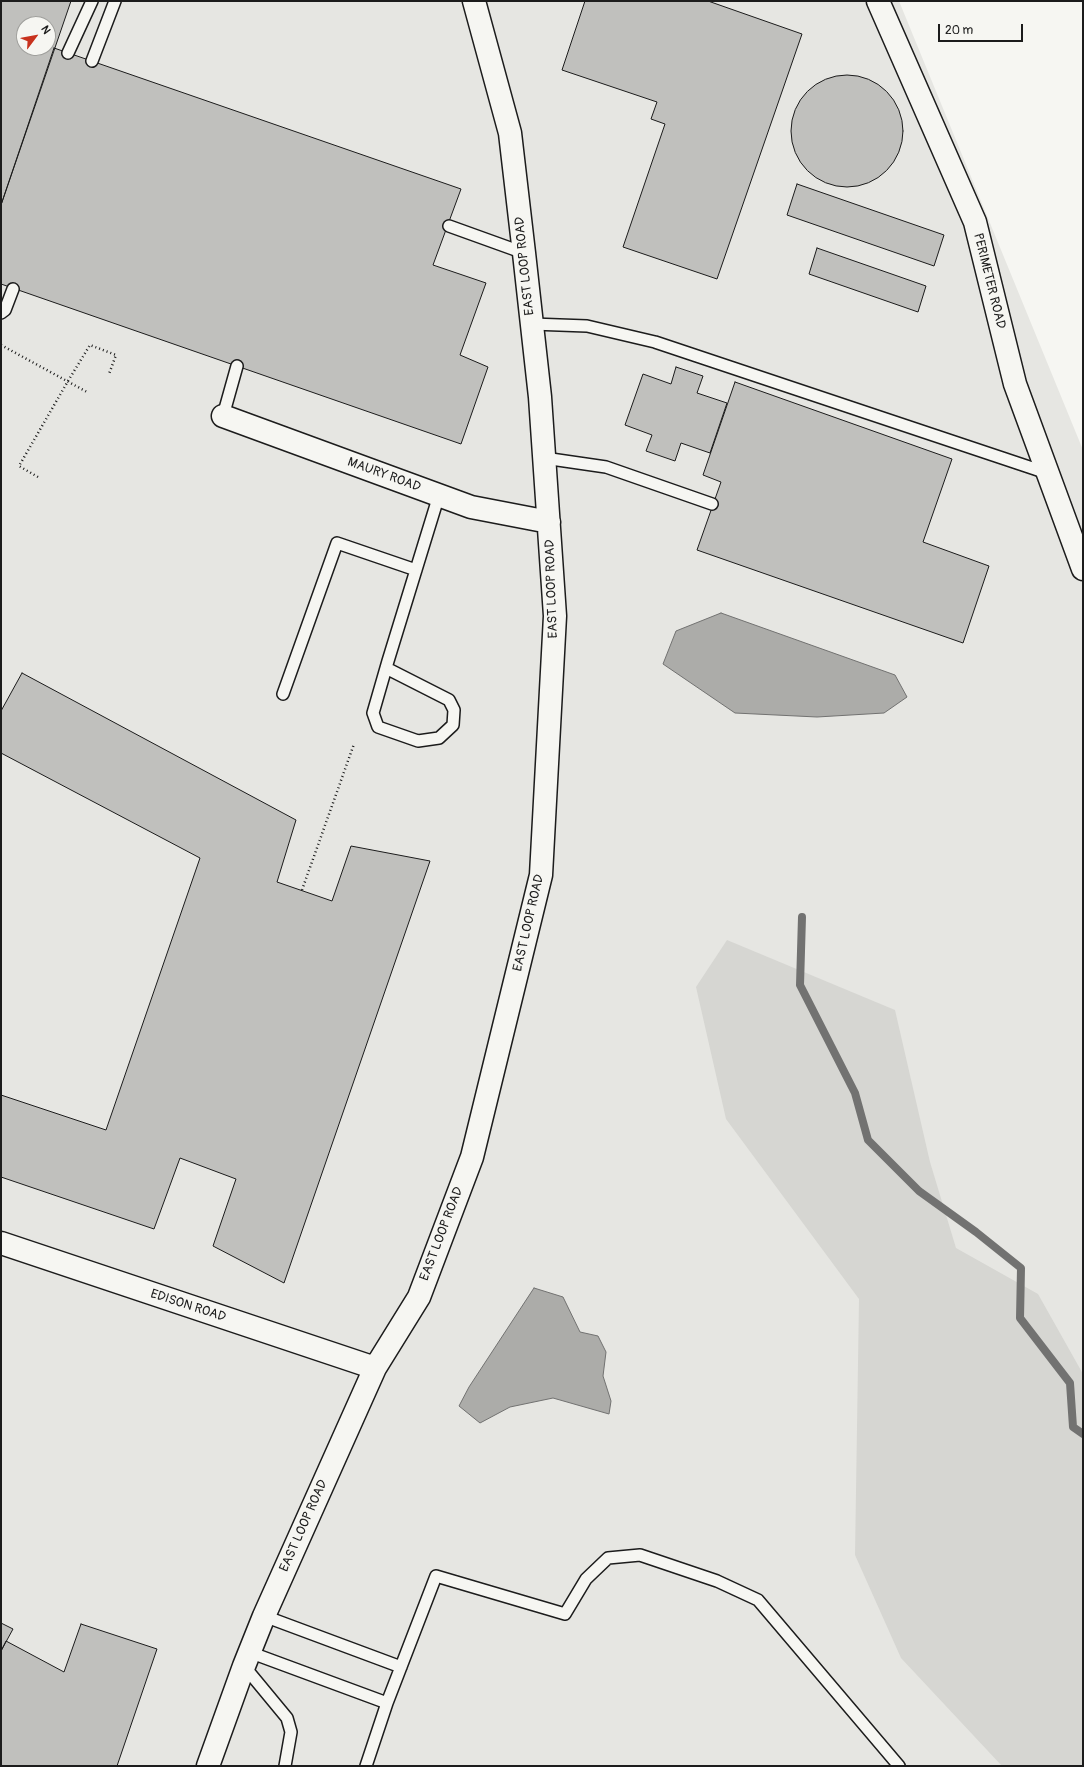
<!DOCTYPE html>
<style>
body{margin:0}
#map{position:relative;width:1084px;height:1767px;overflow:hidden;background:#f6f6f2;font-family:Pangolin,sans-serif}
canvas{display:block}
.frame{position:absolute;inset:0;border:2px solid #1c1c1c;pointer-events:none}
.north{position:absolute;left:16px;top:16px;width:40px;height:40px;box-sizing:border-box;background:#f6f6f2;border:1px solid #9f9f9c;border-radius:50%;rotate:58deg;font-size:11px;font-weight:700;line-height:16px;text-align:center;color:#1c1c1c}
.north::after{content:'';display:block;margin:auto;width:14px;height:18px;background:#c8321e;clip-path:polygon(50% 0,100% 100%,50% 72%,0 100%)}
.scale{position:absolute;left:938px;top:24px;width:85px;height:18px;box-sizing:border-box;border:2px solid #1c1c1c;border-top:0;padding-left:5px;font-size:12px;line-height:14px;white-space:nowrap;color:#1c1c1c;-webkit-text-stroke:3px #f6f6f2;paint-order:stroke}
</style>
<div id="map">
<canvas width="1084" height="1767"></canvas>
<div class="frame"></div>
<div class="north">N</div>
<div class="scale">20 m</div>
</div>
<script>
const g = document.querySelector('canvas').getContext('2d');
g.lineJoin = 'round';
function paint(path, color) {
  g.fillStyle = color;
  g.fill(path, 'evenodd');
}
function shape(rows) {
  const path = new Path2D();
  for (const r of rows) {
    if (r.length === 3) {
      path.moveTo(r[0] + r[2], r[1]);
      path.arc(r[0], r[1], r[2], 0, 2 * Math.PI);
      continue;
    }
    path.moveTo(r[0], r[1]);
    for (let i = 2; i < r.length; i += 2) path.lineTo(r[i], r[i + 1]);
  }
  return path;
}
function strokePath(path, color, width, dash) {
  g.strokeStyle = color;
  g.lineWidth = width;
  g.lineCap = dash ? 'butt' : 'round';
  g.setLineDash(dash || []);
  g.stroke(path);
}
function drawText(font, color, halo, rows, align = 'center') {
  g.font = font + ' Pangolin,sans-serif';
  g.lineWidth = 4;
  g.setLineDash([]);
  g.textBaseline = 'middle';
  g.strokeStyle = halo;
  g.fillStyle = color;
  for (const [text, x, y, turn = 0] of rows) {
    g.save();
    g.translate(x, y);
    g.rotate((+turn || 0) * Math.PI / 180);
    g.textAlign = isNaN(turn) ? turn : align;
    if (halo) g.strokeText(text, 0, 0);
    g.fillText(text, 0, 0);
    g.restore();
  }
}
const built = shape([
 [1,1,899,1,1083,450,1083,1766,1,1766],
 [24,24,48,24,48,48,24,48]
]);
const green = shape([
 [727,940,895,1010,930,1162,956,1248,1038,1294,1083,1374,1083,1766,1002,1766,901,1658,855,1555,859,1299,726,1119,696,987]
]);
const water = shape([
 [721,613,895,675,907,697,884,713,817,717,735,713,663,664,676,631,721,613],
 [534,1288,563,1297,580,1332,598,1336,606,1352,603,1376,611,1401,609,1414,553,1398,510,1407,480,1423,459,1406,469,1387,534,1288]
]);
const stream = shape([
 [802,917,800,985,855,1093,868,1140,919,1191,976,1232,1021,1268,1020,1318,1070,1383,1073,1427,1083,1434]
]);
const building = shape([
 [1,1,71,1,1,205,1,1],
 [24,24,48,24,48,48,24,48,24,24],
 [585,1,708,1,802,34,717,279,623,247,665,124,651,119,657,102,562,70,585,1],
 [54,48,461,189,433,265,486,283,460,355,488,367,461,444,1,284,1,205,54,48],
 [847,131,56],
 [797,184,944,235,934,266,787,215,797,184],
 [817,248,926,286,918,312,809,274,817,248],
 [676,367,703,376,697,393,727,403,710,453,681,443,675,461,646,451,652,435,625,425,643,374,671,384,676,367],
 [735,382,952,459,923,542,989,566,963,643,697,550,721,482,703,475,735,382],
 [22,673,296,820,277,882,332,901,351,846,430,861,284,1283,213,1246,236,1179,180,1158,154,1229,1,1177,1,1095,106,1130,200,858,1,753,1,711,22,673],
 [1,1623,13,1629,1,1651,1,1623],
 [81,1624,157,1649,117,1766,1,1766,1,1651,6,1641,64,1672,81,1624]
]);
const path = shape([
 [1,345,87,392],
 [38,477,19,466,68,381,90,345,116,355,109,374],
 [302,890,354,744]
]);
const lane = shape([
 [68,53,92,1],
 [92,61,115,1],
 [449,226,524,253],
 [1,313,5,310,13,289],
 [532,324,587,326,655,342,1047,473],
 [223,416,237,366],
 [544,458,606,467,712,504],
 [386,668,449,700,454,710,453,725,439,738,418,741,378,727,373,713,388,661,439,495],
 [283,694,337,543,416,570],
 [264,1616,401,1667],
 [249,1652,387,1703],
 [244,1666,287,1718,291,1732,285,1766],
 [366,1766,387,1703,436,1576,565,1614,586,1579,608,1558,640,1555,717,1581,758,1600,899,1766]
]);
const street = shape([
 [878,1,975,222,1015,384,1083,569],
 [223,416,471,507,549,522],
 [1,1243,375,1368],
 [208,1766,244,1666,264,1616,375,1368,419,1297,472,1157,541,875,555,616,540,397,524,253,510,133,474,1]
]);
const streetNames = [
 ["EAST LOOP ROAD",525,266,-96],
 ["PERIMETER ROAD",989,281,76],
 ["MAURY ROAD",384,475,20],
 ["EAST LOOP ROAD",552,589,-92],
 ["EAST LOOP ROAD",529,923,-77],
 ["EAST LOOP ROAD",442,1234,-69],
 ["EDISON ROAD",188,1306,18],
 ["EAST LOOP ROAD",304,1526,-66]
];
paint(built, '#e6e6e2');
paint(green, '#d6d6d2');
paint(water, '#acaca9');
strokePath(water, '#727271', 1);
strokePath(stream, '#727271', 8);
paint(building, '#c0c0bd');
strokePath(building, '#1c1c1c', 1);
strokePath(lane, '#1c1c1c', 14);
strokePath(street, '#1c1c1c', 25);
strokePath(path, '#1c1c1c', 2.5, [1, 3]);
strokePath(lane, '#f6f6f2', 11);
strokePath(street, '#f6f6f2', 22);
drawText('13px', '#1c1c1c', '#f6f6f2', streetNames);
</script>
